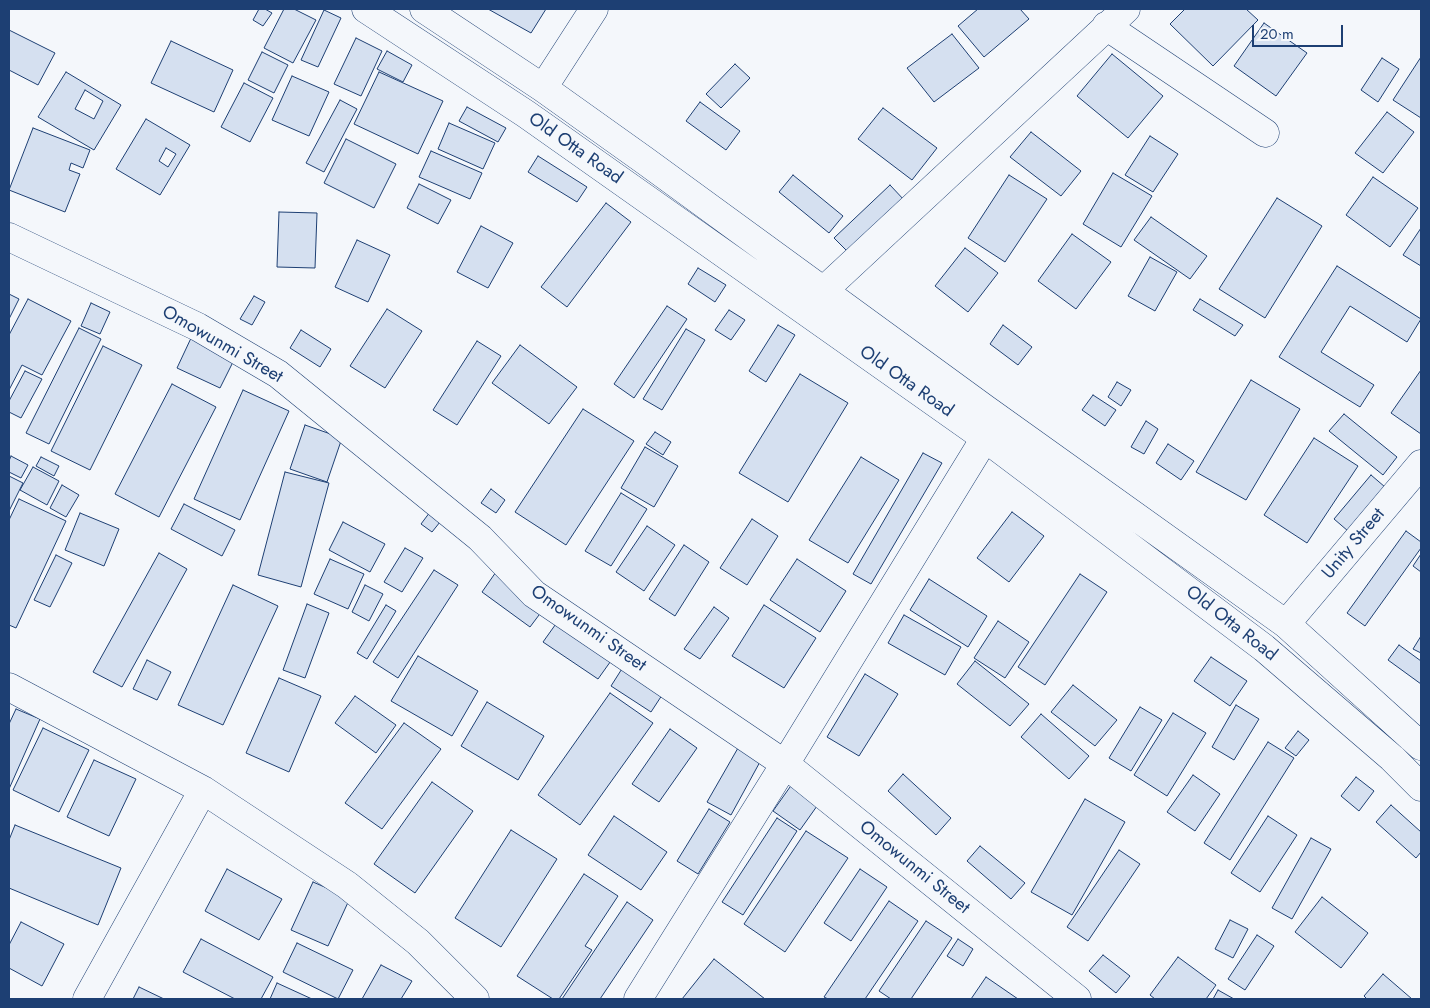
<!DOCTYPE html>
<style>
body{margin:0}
#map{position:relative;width:1430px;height:1008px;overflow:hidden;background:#f4f7fb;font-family:Jost,sans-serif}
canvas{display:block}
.frame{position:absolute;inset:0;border:10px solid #1d3f73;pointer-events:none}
.scale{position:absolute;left:1252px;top:25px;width:91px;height:22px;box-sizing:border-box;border:2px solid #1d3f73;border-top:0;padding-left:6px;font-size:15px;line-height:18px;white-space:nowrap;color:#1d3f73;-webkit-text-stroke:4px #f4f7fb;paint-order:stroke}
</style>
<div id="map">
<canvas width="1430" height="1008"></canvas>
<div class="frame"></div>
<div class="scale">20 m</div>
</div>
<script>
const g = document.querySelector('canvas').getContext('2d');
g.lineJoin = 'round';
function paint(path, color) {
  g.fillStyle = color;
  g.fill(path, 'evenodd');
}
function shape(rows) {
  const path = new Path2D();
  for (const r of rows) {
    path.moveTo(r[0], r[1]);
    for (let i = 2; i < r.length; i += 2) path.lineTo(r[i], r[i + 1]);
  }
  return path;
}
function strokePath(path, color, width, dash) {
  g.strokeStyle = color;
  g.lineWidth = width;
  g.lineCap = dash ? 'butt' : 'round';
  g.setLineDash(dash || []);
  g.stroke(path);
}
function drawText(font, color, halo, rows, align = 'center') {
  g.font = font + ' Jost,sans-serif';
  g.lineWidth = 4;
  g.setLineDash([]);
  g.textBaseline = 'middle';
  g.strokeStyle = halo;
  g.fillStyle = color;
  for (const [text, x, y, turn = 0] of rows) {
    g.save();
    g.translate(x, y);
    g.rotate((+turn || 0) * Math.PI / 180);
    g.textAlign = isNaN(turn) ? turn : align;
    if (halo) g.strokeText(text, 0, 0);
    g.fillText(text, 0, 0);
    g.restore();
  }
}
const building = shape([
 [259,9,265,9,272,13,263,26,253,20,259,9],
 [284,9,294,9,316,20,293,63,264,48,284,9],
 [488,9,546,9,531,33,488,9],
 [978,9,1020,9,1029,19,984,57,958,26,978,9],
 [1185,9,1246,9,1258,20,1213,66,1170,24,1185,9],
 [324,10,341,18,318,67,301,60,324,10],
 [1264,23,1307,53,1276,96,1234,66,1264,23],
 [9,30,55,53,38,85,9,70,9,30],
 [952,34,979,68,934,102,907,68,952,34],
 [356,38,382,51,361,96,334,84,356,38],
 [171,41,233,70,214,112,151,83,171,41],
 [387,51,412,65,403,82,377,69,387,51],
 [262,52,288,65,274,93,248,80,262,52],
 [1112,54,1163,96,1128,138,1077,96,1112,54],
 [1421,57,1421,118,1393,100,1421,57],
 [1382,58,1399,69,1378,102,1361,90,1382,58],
 [735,64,750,78,721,108,706,94,735,64],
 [66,72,121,105,94,150,38,117,66,72],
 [85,90,103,101,94,119,75,109,85,90],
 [379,72,443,101,418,154,354,124,379,72],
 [292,76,329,92,309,136,272,120,292,76],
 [244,83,273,98,250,142,221,127,244,83],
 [340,100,357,109,324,172,306,163,340,100],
 [700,102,740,131,726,150,686,121,700,102],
 [467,107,506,128,498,142,459,121,467,107],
 [883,108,937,148,912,180,858,139,883,108],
 [1387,112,1414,132,1383,173,1355,153,1387,112],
 [146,119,190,145,160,195,116,169,146,119],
 [166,148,176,154,168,167,159,161,166,148],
 [449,123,495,143,483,169,438,149,449,123],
 [33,128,90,150,83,168,71,163,69,170,80,174,65,212,9,190,33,128],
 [1031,132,1081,171,1061,196,1010,157,1031,132],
 [1150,136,1178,154,1153,192,1125,175,1150,136],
 [346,139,396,164,374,208,324,183,346,139],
 [431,151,482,173,470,199,419,177,431,151],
 [538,156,587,187,577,202,528,172,538,156],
 [1113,173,1152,196,1121,247,1083,224,1113,173],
 [793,175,843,216,829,233,779,192,793,175],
 [1009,175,1047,199,1005,262,968,238,1009,175],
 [1373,177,1418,208,1390,247,1346,215,1373,177],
 [419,184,451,200,438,224,407,208,419,184],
 [890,185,905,201,850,254,834,238,890,185],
 [1277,198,1322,226,1265,318,1219,289,1277,198],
 [606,203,631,222,567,307,541,287,606,203],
 [279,212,317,213,315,268,277,267,279,212],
 [1151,217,1207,256,1190,279,1134,240,1151,217],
 [481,226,513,243,488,288,457,272,481,226],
 [1421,228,1421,266,1403,255,1421,228],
 [1072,234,1111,262,1076,309,1038,281,1072,234],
 [357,240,390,255,368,302,335,287,357,240],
 [965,248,998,273,968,312,935,286,965,248],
 [1150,257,1177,272,1155,311,1128,296,1150,257],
 [1337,266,1421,319,1407,342,1350,306,1321,352,1374,385,1360,407,1279,357,1337,266],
 [698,268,726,285,715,302,688,284,698,268],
 [9,294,19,299,9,319,9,294],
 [254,296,265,302,252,325,240,319,254,296],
 [28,299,71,321,42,375,22,365,9,390,9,335,28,299],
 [1200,299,1243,325,1235,336,1193,310,1200,299],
 [91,303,110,312,100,334,81,326,91,303],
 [667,306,687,319,634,398,614,384,667,306],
 [387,309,422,331,385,388,350,366,387,309],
 [729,310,745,320,731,340,715,330,729,310],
 [778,325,795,335,766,382,749,371,778,325],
 [1003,325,1032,347,1018,365,990,344,1003,325],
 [79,328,101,339,49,444,26,433,79,328],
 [686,329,705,340,662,410,643,399,686,329],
 [301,330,331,349,320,367,290,348,301,330],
 [192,336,236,356,220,388,177,368,192,336],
 [477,341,501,356,457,425,433,410,477,341],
 [520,345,577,387,549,424,492,383,520,345],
 [103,346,142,365,90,470,51,451,103,346],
 [1421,370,1421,434,1391,413,1421,370],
 [25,371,42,379,21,418,9,412,9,401,25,371],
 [800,374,848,403,788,502,739,473,800,374],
 [1251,380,1300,409,1246,500,1196,472,1251,380],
 [1117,382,1131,390,1121,406,1108,397,1117,382],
 [172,384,216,407,159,517,115,494,172,384],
 [243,390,289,411,240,520,194,499,243,390],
 [1093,395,1116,410,1105,426,1082,410,1093,395],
 [583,409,634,441,566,545,515,512,583,409],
 [1344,414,1397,457,1383,475,1329,431,1344,414],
 [1146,421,1158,429,1144,454,1131,447,1146,421],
 [305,425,342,438,327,482,290,469,305,425],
 [655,432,671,442,663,455,646,444,655,432],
 [1314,438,1358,466,1307,543,1264,515,1314,438],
 [1168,444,1194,461,1181,480,1156,463,1168,444],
 [645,447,678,466,654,507,621,488,645,447],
 [923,453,942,463,871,584,853,574,923,453],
 [11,456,28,465,21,478,9,472,9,461,11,456],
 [41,457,59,466,54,476,36,466,41,457],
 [861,457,899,480,848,563,809,540,861,457],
 [33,467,59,481,47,505,20,490,33,467],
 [285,472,329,483,301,587,258,575,285,472],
 [1371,475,1385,487,1348,531,1334,519,1371,475],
 [9,476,23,483,9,511,9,476],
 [62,485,79,495,66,517,50,508,62,485],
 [491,489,505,500,496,513,481,503,491,489],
 [621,493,647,509,611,566,585,551,621,493],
 [19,499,66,521,16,628,9,625,9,520,19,499],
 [184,504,235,530,222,556,171,529,184,504],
 [433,508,444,517,432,532,421,524,433,508],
 [1012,512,1044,536,1009,582,977,558,1012,512],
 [80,513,119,529,104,566,65,550,80,513],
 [752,519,778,536,747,585,720,568,752,519],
 [343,522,385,544,370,572,329,550,343,522],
 [647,526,675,545,644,591,616,572,647,526],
 [1406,531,1421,542,1421,548,1365,626,1347,613,1406,531],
 [684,545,709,562,675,616,649,599,684,545],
 [405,548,423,558,402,592,384,582,405,548],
 [159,553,187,569,122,687,93,672,159,553],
 [1421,554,1421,572,1413,566,1421,554],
 [56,555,72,563,50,607,34,600,56,555],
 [330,559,364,574,348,609,314,594,330,559],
 [797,559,846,591,820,632,770,600,797,559],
 [434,570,458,585,398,678,373,662,434,570],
 [496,572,545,607,530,627,482,592,496,572],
 [1080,574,1107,592,1045,685,1018,667,1080,574],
 [929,579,987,616,968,647,910,610,929,579],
 [233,585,278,606,223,725,178,705,233,585],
 [365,585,383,594,369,621,352,612,365,585],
 [307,604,329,613,305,678,283,670,307,604],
 [386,605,396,611,367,659,357,653,386,605],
 [764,605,816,638,784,688,732,656,764,605],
 [714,607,729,618,700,659,684,649,714,607],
 [904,615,961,647,945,675,888,643,904,615],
 [558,621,613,658,598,679,543,642,558,621],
 [998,621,1029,642,1005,678,974,658,998,621],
 [1421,636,1421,653,1413,649,1421,636],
 [1399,645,1421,661,1421,684,1388,660,1399,645],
 [418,656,478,691,452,736,391,701,418,656],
 [1211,657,1247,681,1230,706,1194,681,1211,657],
 [147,660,171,672,157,700,133,689,147,660],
 [975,661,1029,704,1010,726,957,684,975,661],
 [625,664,666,689,651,712,611,686,625,664],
 [865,674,898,694,859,756,827,737,865,674],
 [279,678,321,696,289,772,246,753,279,678],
 [1073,685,1117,720,1095,746,1051,712,1073,685],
 [610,693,653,723,580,825,538,795,610,693],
 [355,696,396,725,376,753,335,723,355,696],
 [487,702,544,736,518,780,461,746,487,702],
 [1236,705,1259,719,1234,760,1212,747,1236,705],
 [1140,707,1162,720,1131,771,1109,758,1140,707],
 [16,709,40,719,9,789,9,724,16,709],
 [1173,713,1206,733,1167,796,1134,775,1173,713],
 [1041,714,1089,756,1069,779,1021,737,1041,714],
 [404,723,441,749,382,829,345,803,404,723],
 [43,728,89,750,59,812,13,790,43,728],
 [670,729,697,748,659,802,632,784,670,729],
 [1298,731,1309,740,1296,756,1285,748,1298,731],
 [1268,742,1294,758,1230,860,1204,843,1268,742],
 [738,748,761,760,731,815,707,802,738,748],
 [94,760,136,779,109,836,67,817,94,760],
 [903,774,951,818,936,835,888,791,903,774],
 [1193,775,1220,794,1195,831,1167,812,1193,775],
 [1356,777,1374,791,1359,811,1341,796,1356,777],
 [795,780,822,799,800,830,773,811,795,780],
 [432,782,473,811,415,893,374,864,432,782],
 [1085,799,1125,822,1072,915,1031,892,1085,799],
 [1391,805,1421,832,1421,852,1416,858,1376,822,1391,805],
 [709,809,730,822,698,874,677,861,709,809],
 [614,816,667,852,641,890,588,855,614,816],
 [1268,816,1297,835,1260,892,1231,873,1268,816],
 [777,818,797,831,743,915,722,902,777,818],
 [15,825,121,868,98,925,9,888,9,840,15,825],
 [511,830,557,859,501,947,455,918,511,830],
 [806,831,848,858,785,952,744,924,806,831],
 [1311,838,1331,849,1292,919,1272,908,1311,838],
 [980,846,1025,883,1011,899,967,861,980,846],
 [1119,850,1140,864,1088,941,1067,927,1119,850],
 [227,869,282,899,259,940,205,911,227,869],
 [860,869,887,887,851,941,824,923,860,869],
 [584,874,618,896,585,946,592,950,559,999,553,999,517,976,584,874],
 [313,882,350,898,328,946,291,930,313,882],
 [1322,897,1368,933,1341,968,1295,932,1322,897],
 [889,901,918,921,865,999,828,999,824,997,889,901],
 [627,902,653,920,600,999,562,999,627,902],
 [1230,920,1248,929,1233,958,1215,949,1230,920],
 [926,921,952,938,911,999,891,999,879,991,926,921],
 [21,922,64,944,42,986,9,968,9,945,21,922],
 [1257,935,1274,946,1245,990,1228,979,1257,935],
 [201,939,273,977,261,999,235,999,183,972,201,939],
 [958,939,973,949,963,966,947,956,958,939],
 [297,943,353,970,338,999,283,972,297,943],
 [1103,955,1130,976,1116,993,1089,971,1103,955],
 [1178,957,1216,985,1206,999,1155,999,1150,995,1178,957],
 [714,959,765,999,682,999,714,959],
 [381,965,412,981,401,999,362,999,381,965],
 [1383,974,1412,999,1367,999,1364,996,1383,974],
 [986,977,1018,999,971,999,986,977],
 [277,983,312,999,270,999,277,983],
 [139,987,164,999,133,999,139,987],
 [1218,990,1234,999,1213,999,1218,990]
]);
const minor = shape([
 [366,9,526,114,985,438,1264,648,1392,758,1421,787],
 [424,9,543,88,644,160,984,408,1286,624,1421,746],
 [1106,26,1265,133],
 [543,88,594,9],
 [9,237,198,327,278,374,480,538,534,594,785,764,1077,999],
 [824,290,1126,9],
 [1286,624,1421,464],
 [9,687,203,790,347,885,418,942,475,999],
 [87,999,203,790],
 [638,999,785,764,985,438]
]);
const streetNames = [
 ["Old Otta Road",575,149,35],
 ["Omowunmi Street",222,345,30],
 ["Old Otta Road",906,382,35],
 ["Unity Street",1354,544,-50],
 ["Old Otta Road",1231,624,38],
 ["Omowunmi Street",588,629,35],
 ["Omowunmi Street",914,868,39]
];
paint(building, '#d5e0f0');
strokePath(building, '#1d3f73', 1);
strokePath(minor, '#1d3f73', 29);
strokePath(minor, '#f4f7fb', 28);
drawText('18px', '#1d3f73', '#f4f7fb', streetNames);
</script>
